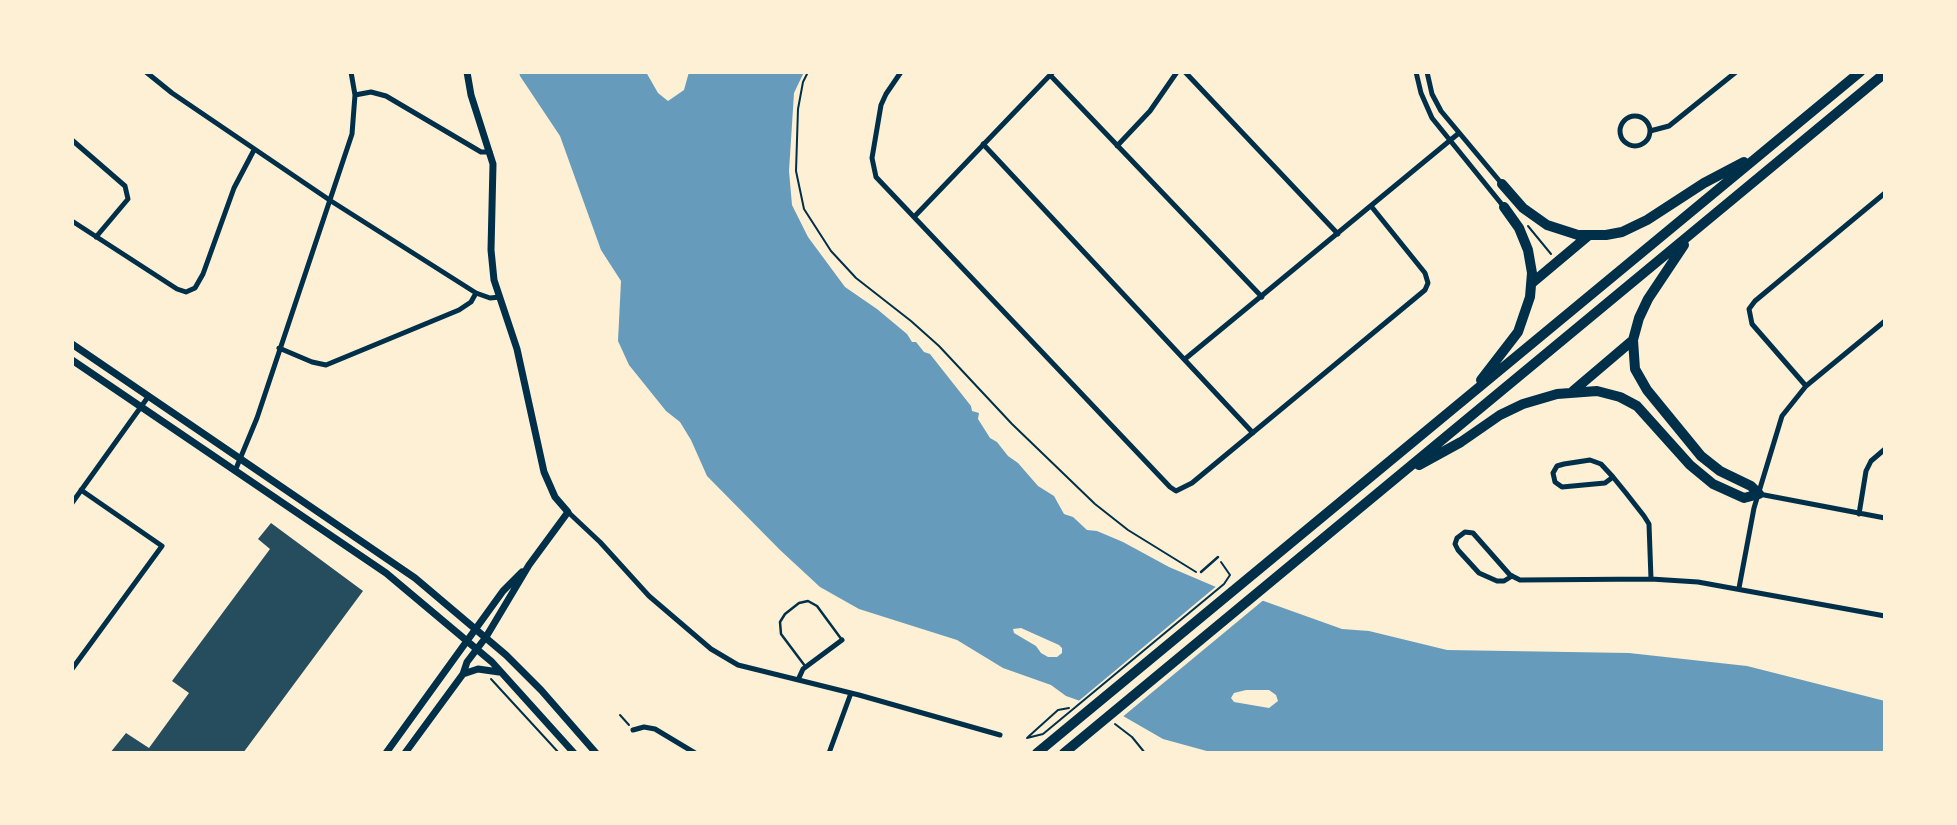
<!DOCTYPE html>
<style>
body{margin:0}
#map{position:relative;width:1957px;height:825px;overflow:hidden;background:#fdf0d5;font-family:Cabin,sans-serif}
canvas{display:block}
.frame{position:absolute;inset:0;border:74px solid #fdf0d5;pointer-events:none}
</style>
<div id="map">
<canvas width="1957" height="825"></canvas>
<div class="frame"></div>
</div>
<script>
const g = document.querySelector('canvas').getContext('2d');
g.lineJoin = 'round';
function paint(path, color) {
  g.fillStyle = color;
  g.fill(path, 'evenodd');
}
function shape(rows) {
  const path = new Path2D();
  for (const r of rows) {
    if (r.length === 3) {
      path.moveTo(r[0] + r[2], r[1]);
      path.arc(r[0], r[1], r[2], 0, 2 * Math.PI);
      continue;
    }
    path.moveTo(r[0], r[1]);
    for (let i = 2; i < r.length; i += 2) path.lineTo(r[i], r[i + 1]);
  }
  return path;
}
function strokePath(path, color, width, dash) {
  g.strokeStyle = color;
  g.lineWidth = width;
  g.lineCap = dash ? 'butt' : 'round';
  g.setLineDash(dash || []);
  g.stroke(path);
}
const water = shape([
 [519,72,646,72,658,93,668,101,684,90,689,72,804,72,794,93,789,171,792,205,808,237,845,287,877,309,907,334,912,342,916,342,924,352,930,354,971,406,972,411,979,413,978,419,990,438,997,442,1008,456,1018,463,1038,486,1054,496,1064,514,1073,517,1087,530,1097,531,1123,542,1169,567,1216,587,1233,590,1342,629,1369,631,1447,650,1629,653,1747,666,1885,701,1885,753,1214,753,1163,739,1123,716,1066,696,1051,685,1003,668,957,640,859,609,820,587,780,550,707,476,691,440,680,422,666,411,629,365,618,341,621,281,601,250,560,136,520,76],
 [1021,628,1059,645,1062,648,1062,653,1057,657,1048,657,1041,653,1036,646,1014,633,1013,629],
 [1246,690,1269,690,1276,695,1278,701,1269,708,1234,702,1231,698,1234,693]
]);
const pier = shape([
 [1219,584,1266,598,1120,719,1075,704]
]);
const building = shape([
 [271,523,363,591,243,753,110,753,126,733,149,748,189,693,172,681,270,549,258,539]
]);
const path = shape([
 [808,72,803,82,798,109,796,171,804,209,831,251,856,278,911,321,939,346,1012,424,1095,504,1128,530,1196,572],
 [1528,226,1551,254],
 [491,679,559,753],
 [620,715,629,725],
 [1115,724,1132,737,1145,753],
 [1028,737,1058,710,1069,708],
 [1027,738,1043,734,1224,584,1230,575,1221,562]
]);
const service = shape([
 [1201,572,1218,557],
 [805,666,781,634,780,622,785,614,799,603,808,601,817,606,842,640]
]);
const minor = shape([
 [146,72,172,93,331,201,476,293,490,298,500,297],
 [901,72,886,94,881,105,872,158,876,177,1170,487,1176,491,1192,483,1425,290,1428,283,1425,273,1371,206],
 [1185,72,1338,234],
 [1416,72,1421,93,1432,118,1504,207],
 [1427,72,1432,94,1441,111,1502,184],
 [1050,75,1262,297],
 [355,95,371,92,386,96,481,152,490,152],
 [1635,131,15],
 [1650,131,1669,126,1736,72],
 [72,140,125,186,128,199,96,237],
 [983,144,1253,433],
 [1117,146,1150,111,1177,72],
 [914,217,1053,72],
 [72,221,177,289,186,292,195,288,203,274,234,188,254,150],
 [279,348,312,362,326,365,459,310,471,302,476,293],
 [1185,359,1459,133],
 [1806,386,1752,324,1749,309,1755,301,1885,193],
 [235,471,257,418,352,134,355,95,351,72],
 [1613,477,1605,483,1562,487,1555,482,1553,473,1557,466,1564,464,1590,460,1601,464,1613,477,1626,493,1644,516,1649,524,1651,579],
 [1759,494,1885,518],
 [72,503,148,397],
 [568,512,600,542,649,596,711,649,738,665,859,695,1000,735],
 [1859,514,1866,471,1871,461,1885,449],
 [1512,576,1504,581,1497,581,1479,573,1458,550,1455,544,1457,538,1465,532,1473,533,1510,575,1520,580,1651,579,1698,582,1885,616],
 [1739,588,1754,508,1782,416,1806,386,1885,321],
 [72,669,162,546,81,490],
 [798,680,803,669,842,640],
 [633,730,644,727,655,729,695,753],
 [829,753,851,693]
]);
const secondary = shape([
 [72,344,415,578,506,655,541,690,596,753],
 [72,360,386,573,492,662,574,753],
 [463,674,478,669,499,672],
 [386,753,503,591,522,572],
 [405,753,463,674,467,662,486,637,529,565,568,512,555,497,544,472,517,349,494,280,491,250,493,164,471,95,467,72]
]);
const motorway = shape([
 [1502,184,1523,208,1547,225,1578,235,1606,235,1622,232,1647,220,1704,183,1744,162],
 [1532,283,1588,236],
 [1481,380,1518,332,1530,297,1532,273,1528,250,1519,228,1504,207],
 [1573,391,1633,340],
 [1419,465,1461,442,1500,415,1523,404,1557,394,1597,391,1620,397,1637,406,1690,465,1713,484,1744,498,1759,494,1751,486,1720,471,1701,456,1647,390,1635,369,1633,340,1639,318,1648,299,1684,245],
 [1037,753,1860,72],
 [1064,753,1885,73]
]);
paint(water, '#669bbc');
paint(pier, '#fdf0d5');
paint(building, '#264d5e');
strokePath(path, '#003049', 2);
strokePath(service, '#003049', 2.5);
strokePath(minor, '#003049', 5);
strokePath(secondary, '#003049', 7);
strokePath(motorway, '#003049', 10);
</script>
